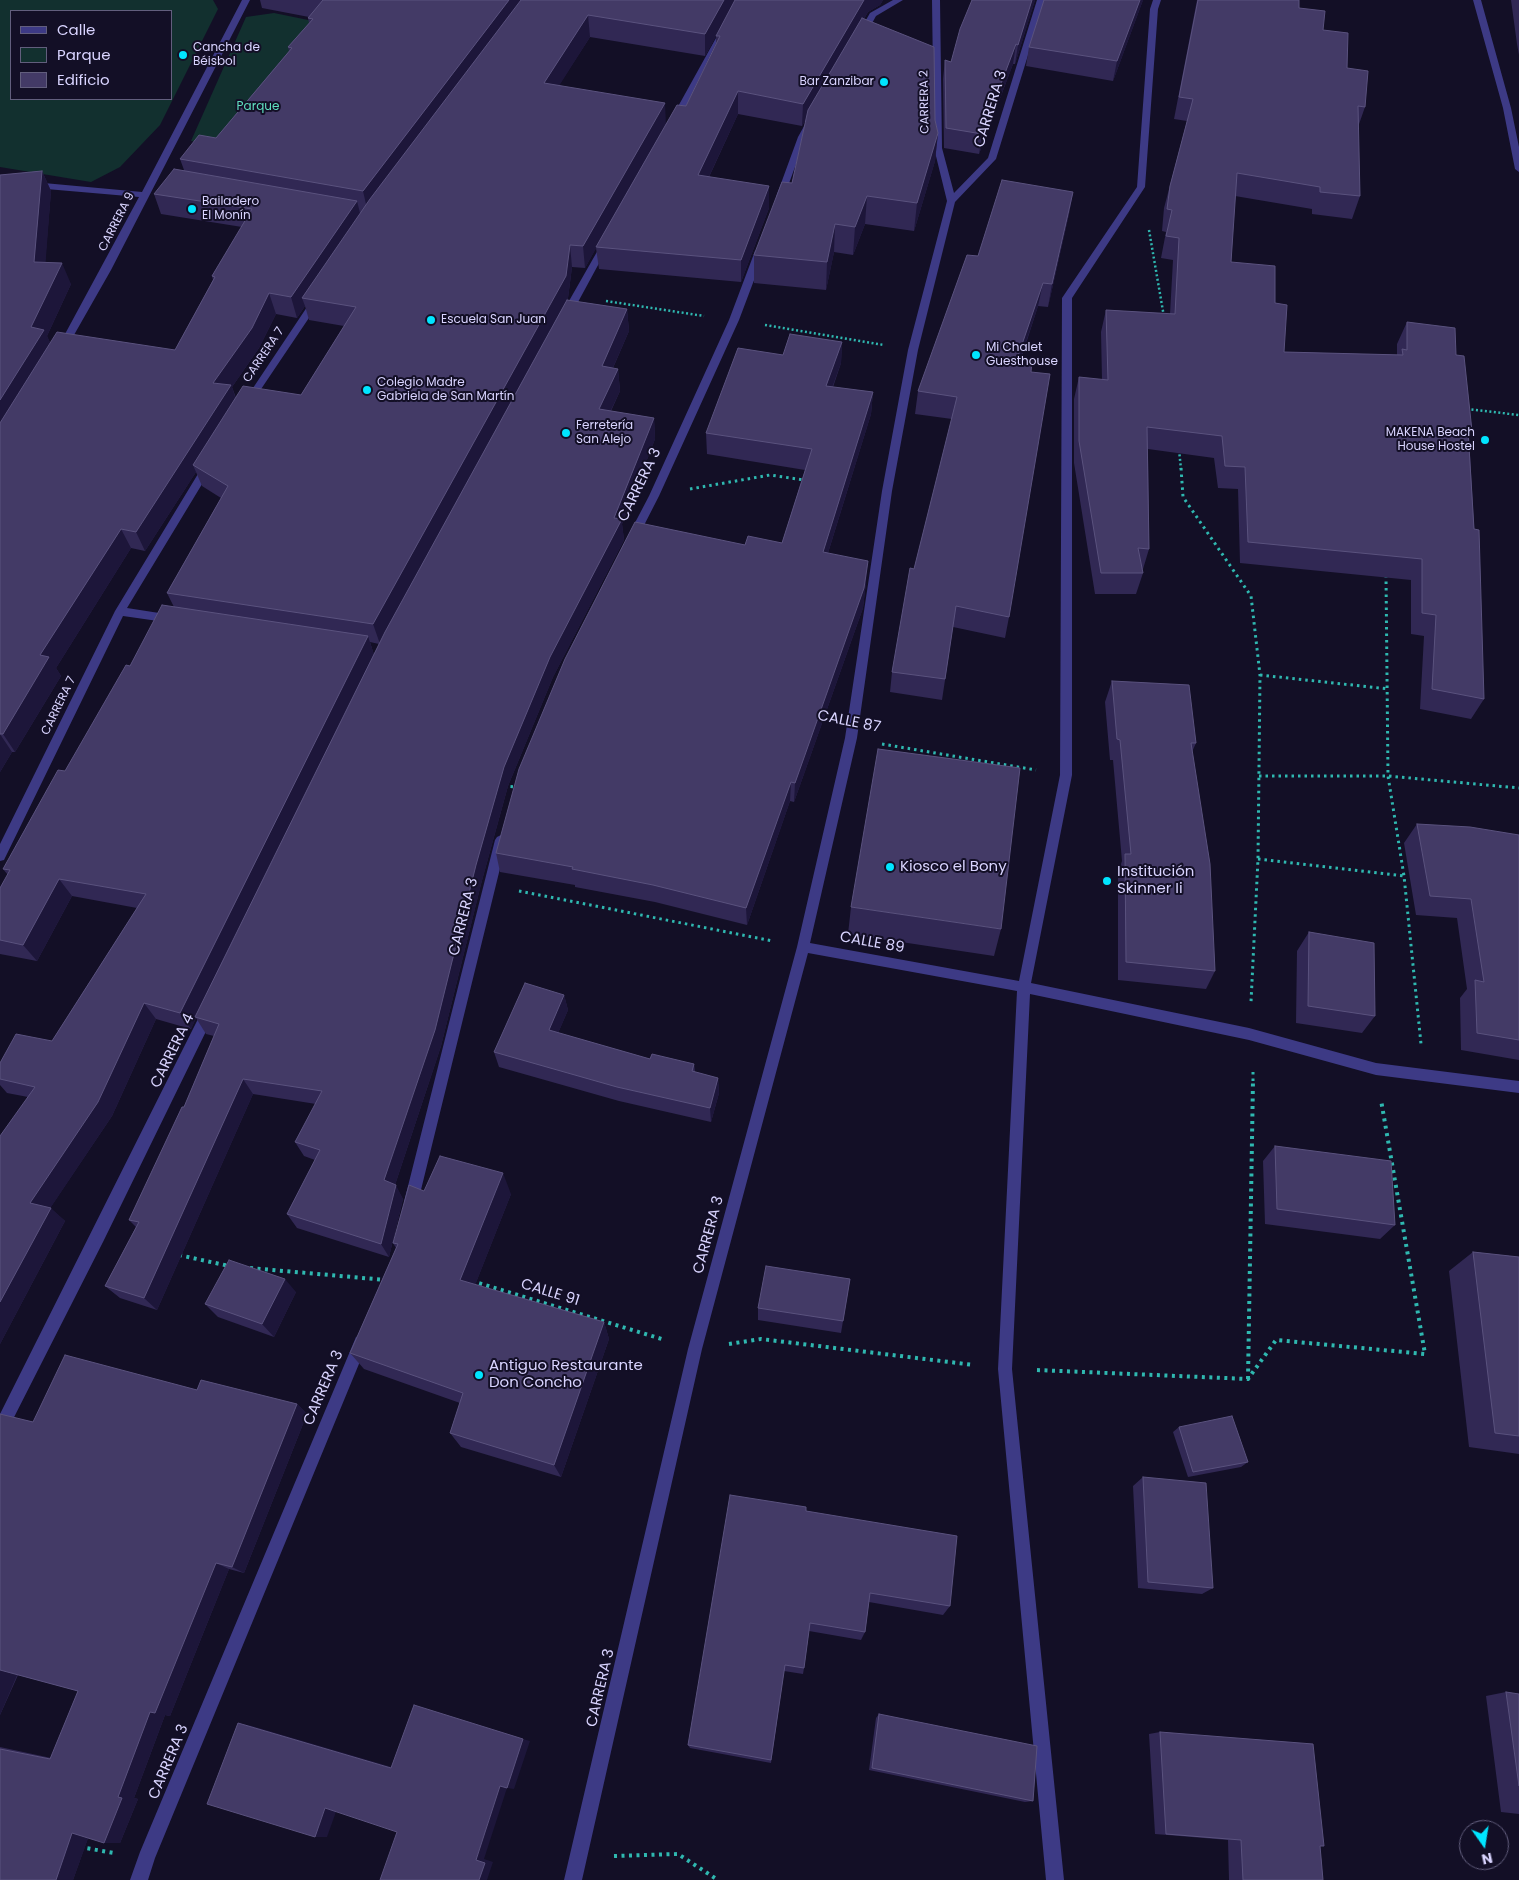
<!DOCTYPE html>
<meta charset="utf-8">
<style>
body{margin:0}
#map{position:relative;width:1519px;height:1880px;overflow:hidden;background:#130f26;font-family:Poppins,sans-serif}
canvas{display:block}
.legend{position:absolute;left:10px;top:10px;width:162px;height:90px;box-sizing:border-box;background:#130f26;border:1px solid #625e7d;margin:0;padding:6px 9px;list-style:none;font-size:15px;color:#d9d4ff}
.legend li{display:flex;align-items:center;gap:10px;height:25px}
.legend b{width:25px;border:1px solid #625e7d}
.north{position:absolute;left:1459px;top:1820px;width:50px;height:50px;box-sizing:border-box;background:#130f26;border:1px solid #625e7d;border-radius:50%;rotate:167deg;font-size:14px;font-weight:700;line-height:20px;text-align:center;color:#d9d4ff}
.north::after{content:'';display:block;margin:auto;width:18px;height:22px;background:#00e5ff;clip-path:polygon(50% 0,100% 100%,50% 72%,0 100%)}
</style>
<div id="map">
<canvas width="1519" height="1880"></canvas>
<ul class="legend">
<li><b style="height:6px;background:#3d3a85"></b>Calle</li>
<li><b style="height:14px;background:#12302f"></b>Parque</li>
<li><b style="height:14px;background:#433a66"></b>Edificio</li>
</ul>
<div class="north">N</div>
</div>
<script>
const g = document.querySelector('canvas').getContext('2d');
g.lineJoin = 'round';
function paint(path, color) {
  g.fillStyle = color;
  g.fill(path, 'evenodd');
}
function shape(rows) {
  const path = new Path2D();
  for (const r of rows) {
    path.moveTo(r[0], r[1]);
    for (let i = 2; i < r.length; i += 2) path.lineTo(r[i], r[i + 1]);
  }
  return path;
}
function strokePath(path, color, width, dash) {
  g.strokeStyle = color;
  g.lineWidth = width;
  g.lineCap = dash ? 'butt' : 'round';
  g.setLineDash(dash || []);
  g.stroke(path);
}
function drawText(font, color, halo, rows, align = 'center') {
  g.font = font + ' Poppins,sans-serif';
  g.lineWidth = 4;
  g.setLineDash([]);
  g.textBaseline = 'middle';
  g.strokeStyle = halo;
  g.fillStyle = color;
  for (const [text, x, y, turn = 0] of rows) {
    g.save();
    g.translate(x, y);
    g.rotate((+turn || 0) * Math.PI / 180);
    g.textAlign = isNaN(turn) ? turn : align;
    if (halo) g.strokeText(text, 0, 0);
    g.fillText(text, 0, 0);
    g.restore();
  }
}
const green = shape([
 [0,0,213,0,218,9,160,125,120,167,91,182,0,167],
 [11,11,171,11,171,99,11,99],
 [274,13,318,22,295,160,191,141,246,17]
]);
const pathFar2 = shape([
 [1149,230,1164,317],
 [606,301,704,316],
 [765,325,884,345],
 [1467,409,1519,415],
 [1179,450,1181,469]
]);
const pathFar1 = shape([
 [1181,468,1183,497,1251,596,1260,675,1258,859,1251,1002],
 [690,489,770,475,804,480],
 [1386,575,1388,776,1404,876,1421,1044],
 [1260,675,1389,689],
 [882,744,1036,770],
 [1259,776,1388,776,1519,788],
 [504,786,516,787],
 [1258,859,1404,876],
 [519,891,773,941],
 [1253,1081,1253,1068]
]);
const path = shape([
 [179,1255,229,1266],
 [250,1268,386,1280],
 [472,1281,665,1340],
 [729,1344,761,1339,974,1365],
 [1037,1370,1248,1379,1276,1340,1425,1354,1381,1100],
 [1248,1379,1253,1080],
 [80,1847,114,1853],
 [614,1856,678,1854,718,1880]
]);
const minor = shape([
 [242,0,250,0,111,270,66,349,60,349,58,347,139,197,0,185,0,179,142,192,242,0],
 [893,0,903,0,876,16,865,36,859,36,858,34,870,13,893,0],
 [932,0,940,0,942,148,954,193,988,158,1037,0,1045,0,996,159,955,202,918,350,892,491,857,738,810,943,1019,981,1060,775,1062,298,1137,187,1150,9,1153,0,1161,0,1158,9,1145,187,1072,298,1072,775,1031,983,1249,1028,1376,1063,1519,1081,1519,1093,1376,1075,1249,1040,1030,994,1012,1369,1064,1880,1046,1880,998,1369,1017,991,808,953,702,1349,582,1880,564,1880,688,1349,797,947,845,738,882,491,908,350,947,201,934,148,932,0],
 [1473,0,1481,0,1511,108,1519,147,1519,172,1515,169,1503,108,1473,0],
 [716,38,723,40,678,121,671,123,670,121,716,38],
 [808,119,815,121,806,137,784,197,777,199,776,197,798,137,808,119],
 [606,240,610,243,571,315,566,318,563,317,561,315,602,243,606,240],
 [760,248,765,251,739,320,659,496,636,541,628,541,627,538,649,496,729,320,755,251,760,248],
 [316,297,321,300,251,404,245,404,245,400,313,298,316,297],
 [208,463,213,466,127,608,172,615,177,619,172,623,123,616,4,860,0,861,0,844,115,611,204,464,208,463],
 [501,835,505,837,507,840,418,1202,416,1207,411,1209,406,1207,404,1202,495,840,497,837,501,835],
 [209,1005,214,1007,215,1011,214,1015,103,1242,5,1435,0,1437,0,1414,204,1007,209,1005],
 [361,1335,366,1337,368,1342,155,1858,148,1880,130,1880,140,1852,356,1337,361,1335]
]);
const wall = shape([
 [260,0,883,0,880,5,868,12,864,19,935,120,938,133,935,161,914,231,865,224,853,255,834,252,826,290,754,283,754,255,792,183,806,119,802,126,738,114,709,177,769,208,741,282,599,269,596,248,585,268,572,267,568,298,567,300,627,309,629,331,613,368,618,369,620,391,611,411,654,418,655,439,622,524,624,540,553,677,508,786,481,884,441,1046,395,1185,403,1199,389,1257,297,1228,287,1214,315,1160,304,1156,295,1142,316,1104,253,1094,157,1310,120,1298,105,1286,136,1227,129,1220,184,1107,214,1036,206,1034,196,1018,191,1029,156,1019,112,1116,50,1208,65,1221,0,1344,0,1136,28,1097,7,1093,0,1085,0,1063,52,1041,137,908,72,896,37,961,0,954,0,888,8,875,3,869,65,771,130,666,174,607,167,593,221,498,202,486,196,472,145,551,131,548,56,668,61,676,15,752,12,752,0,772,0,175,42,171,51,191,45,263,71,284,47,336,50,343,175,350,213,280,212,276,242,227,161,214,154,194,184,170,180,159,216,138,289,51,288,47,309,23,308,18,309,17,262,8],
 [716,36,716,43,686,106,666,124,559,85,590,37,705,56],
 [305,306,309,320,344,326,301,395,236,398,232,387,259,348,276,314,297,318],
 [370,642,379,644,374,655],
 [972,0,1035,0,1015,64,1013,64,979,154,944,148,943,79,945,60,951,62],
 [1143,0,1113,81,1026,66,1029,47],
 [1197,0,1299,0,1299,8,1323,30,1347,68,1365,107,1358,127,1360,196,1352,219,1312,214,1312,209,1235,196,1231,262,1275,303,1284,352,1397,355,1397,344,1407,322,1456,355,1472,431,1469,438,1484,699,1471,719,1420,709,1424,636,1411,634,1411,580,1240,563,1238,489,1218,488,1214,458,1148,449,1149,549,1143,569,1142,569,1143,573,1136,594,1095,594,1074,463,1074,399,1079,377,1102,380,1101,332,1106,310,1170,314,1173,260,1161,258,1166,232,1162,231,1164,208,1187,121,1174,119],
 [1511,0,1519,0,1519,55,1517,44],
 [1073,192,1069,214,1048,307,1038,306,1021,359,1009,617,1005,638,953,627,942,700,890,692,892,672,914,569,952,419,915,414,918,391,978,256],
 [842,342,841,363,833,387,873,392,871,414,828,553,866,582,863,608,794,802,790,801,747,925,655,902,575,887,575,885,500,872,496,853,745,545,782,543,805,470,707,454,706,433,783,355],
 [1112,681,1196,743,1192,752,1215,971,1206,989,1118,980,1118,873,1122,861,1113,760,1110,760,1105,702],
 [1417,824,1519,835,1519,1060,1461,1050,1460,998,1467,989,1457,918,1416,915,1404,843],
 [851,907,1001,929,994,956,848,934],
 [1309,932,1375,1016,1362,1033,1296,1023,1297,951],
 [564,995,568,1010,558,1033,650,1059,694,1064,695,1072,718,1078,719,1093,711,1122,619,1101,499,1067,494,1052],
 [1275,1146,1395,1225,1380,1239,1265,1224,1263,1161],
 [424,1191,511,1194,475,1285,604,1322,609,1339,561,1477,461,1447,450,1433,460,1403,364,1369,350,1353,396,1248,393,1243],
 [1473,1252,1519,1257,1519,1454,1469,1447,1449,1271],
 [850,1279,841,1333,758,1320,758,1308],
 [296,1292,274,1337,218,1317,205,1304],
 [197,1390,297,1404,307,1414,244,1573,229,1569,170,1716,165,1715,134,1798,138,1799,120,1843,104,1843,88,1838,73,1880,0,1880,0,1747,51,1758,78,1691,18,1675,0,1715,0,1414,33,1422],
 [1179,1427,1248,1462,1241,1467,1188,1477,1173,1432],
 [1143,1477,1213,1588,1202,1594,1138,1588,1133,1486],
 [806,1511,950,1606,943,1615,869,1602,865,1632,861,1640,809,1631,804,1668,803,1674,784,1671,771,1763,690,1748,688,1745],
 [1506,1692,1519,1694,1519,1814,1501,1812,1486,1696],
 [879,1714,1033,1801,1025,1802,869,1770,876,1718],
 [1160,1732,1320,1846,1323,1880,1229,1880,1228,1840,1155,1834,1149,1734]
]);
const shadedWall = shape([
 [509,0,529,0,368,213,363,191],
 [724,0,737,0,705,56,705,34],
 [864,0,883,0,880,5,868,12,802,126,803,104],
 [1032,0,1035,0,1015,64,1018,45],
 [1140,0,1143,0,1113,81,1117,61],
 [588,15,590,37,547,105,544,83],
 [1016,44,1013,64,979,154,982,134],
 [738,91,738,114,699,198,698,175],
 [665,103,666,125,585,268,583,246],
 [938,133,935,161,914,231,917,203],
 [42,171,51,191,44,283,34,262],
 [769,186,769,208,741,282,741,260],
 [1073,192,1069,214,1048,307,1052,284],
 [867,196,865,224,853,255,855,227],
 [357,201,362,221,302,298,305,306,297,318,291,297],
 [835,224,834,252,826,290,827,262],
 [570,245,572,267,568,298,380,644,373,624],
 [62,263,71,284,47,336,54,350,0,437,0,400,31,327],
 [1043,283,1038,306,1013,381,1017,359],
 [269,293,276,314,259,348,232,387,238,406,193,465,196,472,145,551,136,532,213,383],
 [627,309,629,331,604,388,602,366],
 [842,342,841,363,825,407,826,386],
 [618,369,620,391,601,431,599,409],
 [873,392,871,414,822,572,823,552],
 [654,418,655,439,622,524,624,540,553,677,508,786,481,884,441,1046,392,1194,384,1180,476,865,504,767,550,657,614,518],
 [121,529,131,548,56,668,61,676,15,752,3,734,40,655],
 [868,561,866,582,863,608,794,802,795,783],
 [368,636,374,655,191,1029,180,1013],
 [0,734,12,752,0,772],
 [791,782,790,801,747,925,746,908],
 [59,879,72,896,37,961,23,945],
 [564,995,568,1010,553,1045,549,1030],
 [144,1003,156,1019,112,1116,45,1216,30,1203],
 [718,1078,719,1093,711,1122,710,1108],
 [243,1079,253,1094,157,1310,144,1298],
 [503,1173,511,1194,470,1298,460,1280],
 [396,1185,403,1199,389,1257,381,1244],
 [51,1208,65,1221,0,1344,0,1302],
 [285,1279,296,1292,274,1337,262,1324],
 [604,1322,609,1339,561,1477,554,1465],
 [297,1404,307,1414,244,1573,232,1567],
 [216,1563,229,1569,170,1716,165,1715,134,1798,138,1799,120,1843,104,1843,118,1797,150,1712],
 [0,1670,18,1673,0,1715],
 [238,1723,252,1726,402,1770,391,1768],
 [523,1739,530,1741,514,1789,507,1788,484,1859,493,1862,487,1880,479,1880,476,1860,500,1786],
 [325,1808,337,1809,327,1837,315,1837],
 [72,1833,90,1833,73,1880,56,1880]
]);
const building = shape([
 [323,0,509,0,363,191,180,159,199,135,216,138,292,48,288,47,313,19,308,18,323,0],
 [521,0,724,0,705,34,588,15,544,83,665,103,583,246,570,245,566,276,373,624,167,593,228,486,193,465,243,386,301,395,356,307,302,298,370,199,521,0],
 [735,0,864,0,803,104,738,91,698,175,769,186,741,260,596,247,677,105,686,106,720,36,716,36,735,0],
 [972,0,1032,0,1018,45,1016,44,982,134,946,128,945,60,951,62,960,29,972,0],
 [1044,0,1140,0,1117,61,1029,47,1044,0],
 [1198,0,1299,0,1299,8,1325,11,1323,30,1348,33,1347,68,1368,71,1365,107,1358,106,1360,196,1320,192,1320,187,1237,173,1231,262,1275,266,1275,303,1287,305,1284,352,1403,355,1402,349,1407,350,1407,322,1455,328,1456,355,1464,356,1472,431,1468,430,1474,529,1479,530,1484,699,1432,689,1436,615,1422,613,1422,559,1248,542,1245,467,1225,466,1222,436,1147,427,1149,549,1138,548,1143,573,1101,573,1079,441,1079,377,1108,380,1106,310,1175,314,1179,238,1166,236,1172,210,1167,209,1170,186,1193,99,1179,97,1198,0],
 [862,18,934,47,935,120,938,133,917,203,867,196,855,227,835,224,827,262,754,255,782,182,792,183,808,110,862,18],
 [174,169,357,201,291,297,269,293,252,328,213,383,231,385,136,532,121,529,40,655,49,657,3,734,0,734,0,423,57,332,175,350,215,277,212,276,252,209,154,194,174,169],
 [42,171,34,262,62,263,31,327,44,330,0,400,0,175,42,171],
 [1002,180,1073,192,1052,284,1043,283,1017,359,1032,361,1031,372,1050,374,1009,617,956,606,945,679,892,672,910,568,914,569,957,397,918,391,967,255,978,256,1002,180],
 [567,300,627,309,602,366,618,369,599,409,654,418,614,518,622,519,550,657,504,767,476,865,435,1030,384,1180,396,1185,381,1244,287,1214,320,1150,295,1142,322,1091,243,1079,144,1298,105,1286,139,1222,129,1220,182,1107,184,1107,219,1024,195,1017,385,632,567,300],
 [790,334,842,342,826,386,873,392,823,552,868,561,864,588,795,783,791,782,746,908,653,885,572,869,573,867,496,853,519,769,565,659,635,522,745,545,748,536,782,543,812,449,706,433,738,348,783,355,790,334],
 [162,605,368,636,180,1013,144,1003,98,1102,30,1203,51,1208,0,1302,0,1136,35,1087,0,1079,0,1063,16,1034,52,1041,146,894,59,879,23,945,0,940,0,888,10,870,3,869,58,770,65,771,126,665,130,666,162,605],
 [1112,681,1189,685,1196,743,1191,743,1210,864,1215,971,1126,962,1125,854,1131,854,1120,740,1117,739,1112,681],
 [878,749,1020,768,1001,929,851,907,878,749],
 [1417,824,1470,827,1519,835,1519,1040,1477,1033,1475,980,1484,982,1471,899,1430,896,1417,824],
 [1309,932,1374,943,1375,1016,1308,1006,1309,932],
 [525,983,564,995,549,1030,650,1059,652,1054,694,1064,692,1071,718,1078,710,1108,617,1087,494,1052,525,983],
 [1275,1146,1391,1161,1395,1225,1277,1209,1275,1146],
 [440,1156,503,1173,460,1280,604,1322,554,1465,450,1433,463,1393,350,1353,398,1244,393,1243,409,1185,424,1191,440,1156],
 [1473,1252,1519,1257,1519,1436,1495,1433,1473,1252],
 [229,1260,285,1279,262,1324,205,1304,229,1260],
 [766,1266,850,1279,843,1321,758,1308,766,1266],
 [65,1355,197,1390,201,1380,297,1404,232,1567,216,1563,155,1713,150,1712,118,1797,122,1798,104,1843,72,1833,56,1880,0,1880,0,1749,50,1759,78,1691,0,1670,0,1414,33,1422,65,1355],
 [1232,1416,1248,1462,1193,1472,1179,1427,1232,1416],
 [1143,1477,1206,1483,1213,1588,1148,1582,1143,1477],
 [730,1495,806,1507,806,1511,957,1536,950,1606,870,1593,865,1632,810,1623,804,1668,785,1665,771,1760,688,1745,730,1495],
 [1506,1692,1519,1694,1519,1786,1506,1692],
 [414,1705,523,1739,507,1788,500,1786,476,1860,485,1863,479,1880,380,1880,397,1832,325,1808,315,1837,207,1804,238,1723,391,1768,414,1705],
 [879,1714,1037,1746,1033,1801,872,1768,879,1714],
 [1160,1732,1313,1744,1324,1846,1320,1846,1323,1880,1243,1880,1241,1840,1166,1834,1160,1732]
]);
const markers = [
 [183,55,5,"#00e5ff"],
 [884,82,5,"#00e5ff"],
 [192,209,5,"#00e5ff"],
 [431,320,5,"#00e5ff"],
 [976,355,5,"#00e5ff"],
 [367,390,5,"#00e5ff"],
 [566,433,5,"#00e5ff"],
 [1485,440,5,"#00e5ff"],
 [890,867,5,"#00e5ff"],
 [1107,881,5,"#00e5ff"],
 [479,1375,5,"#00e5ff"]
];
const farPoinames = [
 ["Cancha de",193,48],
 ["Béisbol",193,62],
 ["Bar Zanzibar",874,82,"right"],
 ["Bailadero",202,202],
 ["El Monín",202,216],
 ["Escuela San Juan",441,320],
 ["Mi Chalet",986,348],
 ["Guesthouse",986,362],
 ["Colegio Madre",377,383],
 ["Gabriela de San Martín",377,397],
 ["Ferretería",576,426],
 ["San Alejo",576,440],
 ["MAKENA Beach",1475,433,"right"],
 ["House Hostel",1475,447,"right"]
];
const farStreetnames = [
 ["CARRERA 2",925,102,-91],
 ["CARRERA 9",117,222,-63],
 ["CARRERA 7",264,355,-56],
 ["CARRERA 7",59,706,-64]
];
const farParknames = [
 ["Parque",258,107]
];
const streetNames = [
 ["CARRERA 3",991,109,-73],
 ["CARRERA 3",640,485,-64],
 ["CALLE 87",849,722,11],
 ["CARRERA 3",464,917,-76],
 ["CALLE 89",872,943,10],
 ["CARRERA 4",173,1051,-64],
 ["CARRERA 3",709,1235,-75],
 ["CALLE 91",550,1293,17],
 ["CARRERA 3",324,1388,-67],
 ["CARRERA 3",601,1688,-77],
 ["CARRERA 3",169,1762,-67]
];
const poiNames = [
 ["Kiosco el Bony",900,867],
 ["Institución",1117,872],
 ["Skinner Ii",1117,889],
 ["Antiguo Restaurante",489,1366],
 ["Don Concho",489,1383]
];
paint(green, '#12302f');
strokePath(pathFar2, '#2fb8b0', 2.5, [2, 2.5]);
strokePath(pathFar1, '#2fb8b0', 3, [2.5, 4]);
strokePath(path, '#2fb8b0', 4, [3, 4.5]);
paint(minor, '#3d3a85');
paint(wall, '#312854');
paint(shadedWall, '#1d163a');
paint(building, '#433a66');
strokePath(building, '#5a527e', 1);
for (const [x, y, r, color] of markers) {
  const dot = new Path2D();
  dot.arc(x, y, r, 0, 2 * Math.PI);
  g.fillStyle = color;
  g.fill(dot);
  strokePath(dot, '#130f26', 2);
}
drawText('12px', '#d9d4ff', '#130f26', farPoinames, 'left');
drawText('12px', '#d9d4ff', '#130f26', farStreetnames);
drawText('12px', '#5fe0c0', '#130f26', farParknames);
drawText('15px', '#d9d4ff', '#130f26', streetNames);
drawText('15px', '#d9d4ff', '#130f26', poiNames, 'left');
</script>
